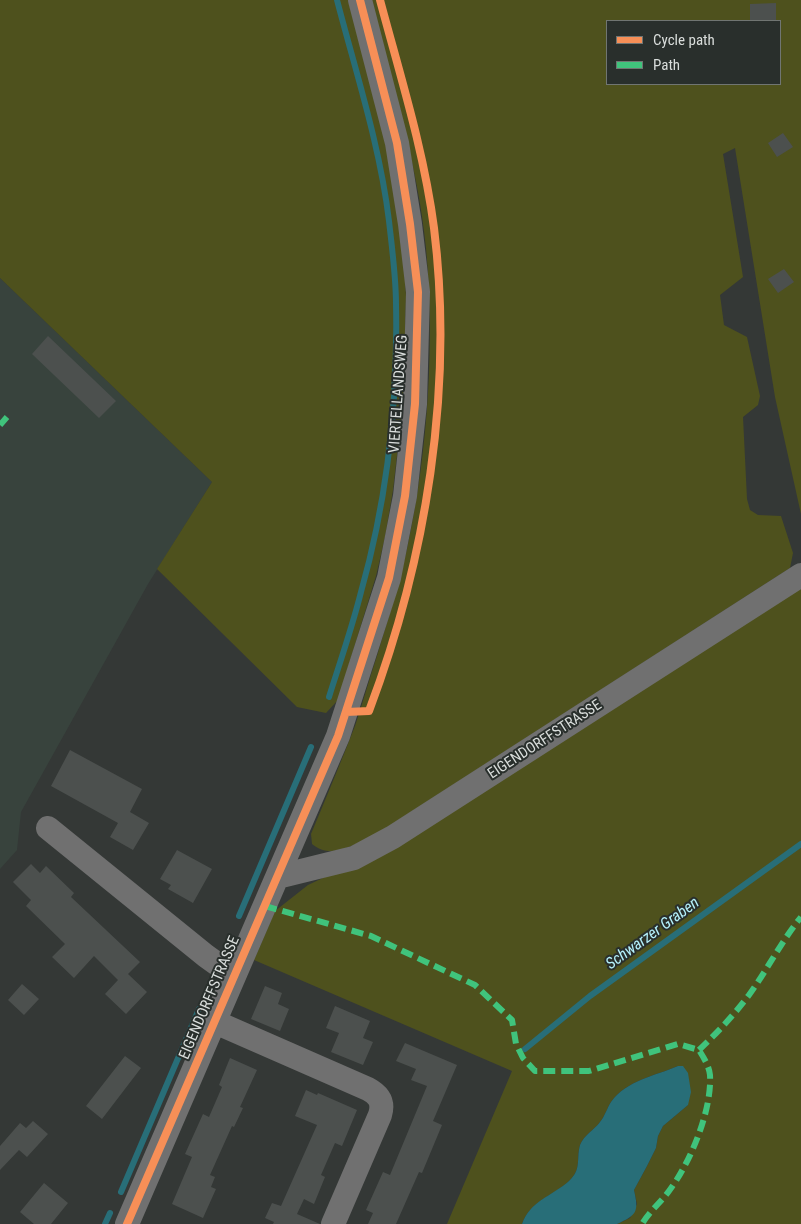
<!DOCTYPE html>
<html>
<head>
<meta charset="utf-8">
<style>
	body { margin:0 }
	#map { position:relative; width:801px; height:1224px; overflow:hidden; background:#343836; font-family:"Roboto Condensed",sans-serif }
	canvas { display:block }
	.legend { position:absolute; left:606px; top:20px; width:175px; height:65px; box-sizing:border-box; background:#292f2c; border:1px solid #707572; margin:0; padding:6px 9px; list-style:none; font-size:15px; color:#dadedc }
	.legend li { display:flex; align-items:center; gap:10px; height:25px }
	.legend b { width:25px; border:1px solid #707572 }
</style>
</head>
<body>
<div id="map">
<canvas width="801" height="1224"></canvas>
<ul class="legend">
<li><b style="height:6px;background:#f78f57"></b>Cycle path</li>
<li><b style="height:6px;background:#40c37c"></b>Path</li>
</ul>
</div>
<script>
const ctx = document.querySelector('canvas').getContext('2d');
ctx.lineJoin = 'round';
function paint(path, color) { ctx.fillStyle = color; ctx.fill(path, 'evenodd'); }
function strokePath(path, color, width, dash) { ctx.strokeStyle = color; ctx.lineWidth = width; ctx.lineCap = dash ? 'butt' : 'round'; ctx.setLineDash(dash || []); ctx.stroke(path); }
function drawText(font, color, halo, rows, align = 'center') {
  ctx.font = font + ' "Roboto Condensed",sans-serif'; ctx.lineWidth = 4; ctx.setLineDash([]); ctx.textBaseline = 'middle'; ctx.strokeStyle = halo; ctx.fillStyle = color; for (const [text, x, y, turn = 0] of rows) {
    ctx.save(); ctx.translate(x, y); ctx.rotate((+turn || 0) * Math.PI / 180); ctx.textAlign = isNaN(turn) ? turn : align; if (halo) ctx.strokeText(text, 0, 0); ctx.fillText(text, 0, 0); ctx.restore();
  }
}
paint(new Path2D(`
	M 0,278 L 212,482 L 148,584 L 21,812 L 17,850 L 0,869 Z`), '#38433d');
paint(new Path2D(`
	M 0,0 L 348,0 L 386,136 L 403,247 L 406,296 L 403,403 L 393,490 L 385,537 L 376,576 L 338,700 L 326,713 L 297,707 L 157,569 L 212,482 L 0,278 Z
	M 369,0 L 801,0 L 801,514 L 775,397 L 735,148 L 723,154 L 743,277 L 720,295 L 724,325 L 747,337 L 760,396 L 758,405 L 743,417 L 747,499 L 750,510 L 758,515 L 781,516 L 793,553 L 790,568 L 372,837 C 352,845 331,860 312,844 L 311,834 C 326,798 341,762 355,726 C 363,703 369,679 377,656 C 388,619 400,582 408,544 C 428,450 435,343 426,248 C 418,164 391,81 369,0 ZM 607,21 L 780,21 L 780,84 L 607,84 Z
	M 801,585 L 801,1224 L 617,1224 L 630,1218 L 637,1204 L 634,1190 L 647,1166 L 656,1148 L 658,1136 L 663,1126 L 688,1105 L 678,1066 C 655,1076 627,1080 611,1102 C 607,1108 605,1116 600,1122 C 594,1130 584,1135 580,1145 C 576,1159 582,1169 569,1181 C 553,1196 530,1201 522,1224 L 447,1224 L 512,1071 L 254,960 L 275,911 L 308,885 L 327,876 Z`), '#4e511d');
paint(new Path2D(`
	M 678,1066 L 683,1066 L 688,1073 L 691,1092 L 688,1105 L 663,1126 L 658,1136 L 656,1148 L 647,1166 L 634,1190 C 639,1212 637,1215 617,1224 L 522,1224 C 530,1201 552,1196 569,1181 C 582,1169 576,1159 580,1145 C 584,1135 594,1130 600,1122 C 605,1116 607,1108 611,1102 C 627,1080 655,1076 678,1066 Z`), '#286e78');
strokePath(new Path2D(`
	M 329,697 C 340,662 352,628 361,592 C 387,500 398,400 396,304 C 396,277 392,248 389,221 C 380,146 356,73 337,0
	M 239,916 L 311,747
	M 525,1049 L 590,996 L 801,844
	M 121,1192 L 199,1009
	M 105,1224 L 110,1213`), '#286e78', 6);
paint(new Path2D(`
	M 776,3 L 776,21 L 750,21 L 750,4 Z
	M 783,133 L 793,147 L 777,157 L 768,143 Z
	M 784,269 L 794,282 L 778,293 L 768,279 Z
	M 48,336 L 116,401 L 99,418 L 32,354 Z
	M 70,750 L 142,789 L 130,812 L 149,823 L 133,850 L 110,837 L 118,823 L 51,786 Z
	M 177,850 L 212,869 L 193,903 L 168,889 L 171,885 L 160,879 Z
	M 31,864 L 40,873 L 46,866 L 74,893 L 71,897 L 140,962 L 128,974 L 147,992 L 126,1014 L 105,994 L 118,980 L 94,956 L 74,978 L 52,957 L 65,944 L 26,906 L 31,900 L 13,882 Z
	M 22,984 L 39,999 L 24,1015 L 8,1000 Z
	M 265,986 L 282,993 L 278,1004 L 289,1009 L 280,1031 L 251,1019 Z
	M 335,1006 L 370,1021 L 363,1038 L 373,1042 L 363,1065 L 331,1052 L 339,1033 L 326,1028 Z
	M 405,1043 L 457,1065 L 433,1121 L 442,1125 L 422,1173 L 419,1172 L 396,1224 L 368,1224 L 373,1213 L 366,1210 L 383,1172 L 390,1175 L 427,1086 L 411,1080 L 416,1069 L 396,1061 Z
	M 125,1056 L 141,1068 L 102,1119 L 86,1106 Z
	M 230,1058 L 257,1070 L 240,1107 L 243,1108 L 234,1127 L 232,1126 L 210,1175 L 215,1177 L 211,1187 L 216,1189 L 203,1218 L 172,1204 L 192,1157 L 185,1154 L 203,1114 L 209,1117 L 222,1087 L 219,1085 Z
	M 306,1090 L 317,1095 L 318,1093 L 357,1110 L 342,1146 L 335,1143 L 321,1175 L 325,1177 L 314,1204 L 304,1199 L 297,1214 L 320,1224 L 273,1224 L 274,1222 L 265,1218 L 272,1203 L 281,1206 L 317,1125 L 295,1116 Z
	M 33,1121 L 48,1134 L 27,1157 L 19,1150 L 0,1170 L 0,1146 L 20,1123 L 26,1128 Z
	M 44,1183 L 68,1203 L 51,1224 L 34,1224 L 20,1212 Z`), '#4c504e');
strokePath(new Path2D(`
	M 48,828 L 206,956 L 234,976
	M 277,877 L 354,858 L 393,837 L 801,575
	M 215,1022 L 368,1089 C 379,1095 384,1102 380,1115 L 333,1224
	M 127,1224 L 338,736 L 389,578 L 405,496 L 415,404 L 418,292 L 410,224 L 397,143 L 360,0`), '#707070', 24);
strokePath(new Path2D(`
	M 0,425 L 7,417
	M 265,906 L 371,936 L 475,985 L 512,1020 L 516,1044 L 523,1058 L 535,1071 L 589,1071 L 678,1044 L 699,1050 C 704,1058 709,1066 710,1075 C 712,1111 690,1163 669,1191 C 661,1202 649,1212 642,1224
	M 699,1050 C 717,1033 734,1015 749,995 C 767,970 781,942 801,917`), '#40c37c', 6, [12, 6]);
strokePath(new Path2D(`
	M 346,712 L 369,711 C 426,560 454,389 434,228 C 424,151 400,75 380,0
	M 127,1224 L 338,736 L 389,578 L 405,496 L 415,404 L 418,292 L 410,224 L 397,143 L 360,0`), '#f78f57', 8);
drawText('15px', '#dadedc', '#292f2c', [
	["VIERTELLANDSWEG",399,394,-86],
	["EIGENDORFFSTRASSE",545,740,-33],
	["EIGENDORFFSTRASSE",210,998,-67]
]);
drawText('italic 16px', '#b4f0fa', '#292f2c', [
	["Schwarzer Graben",653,934,-36]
]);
</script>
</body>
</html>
